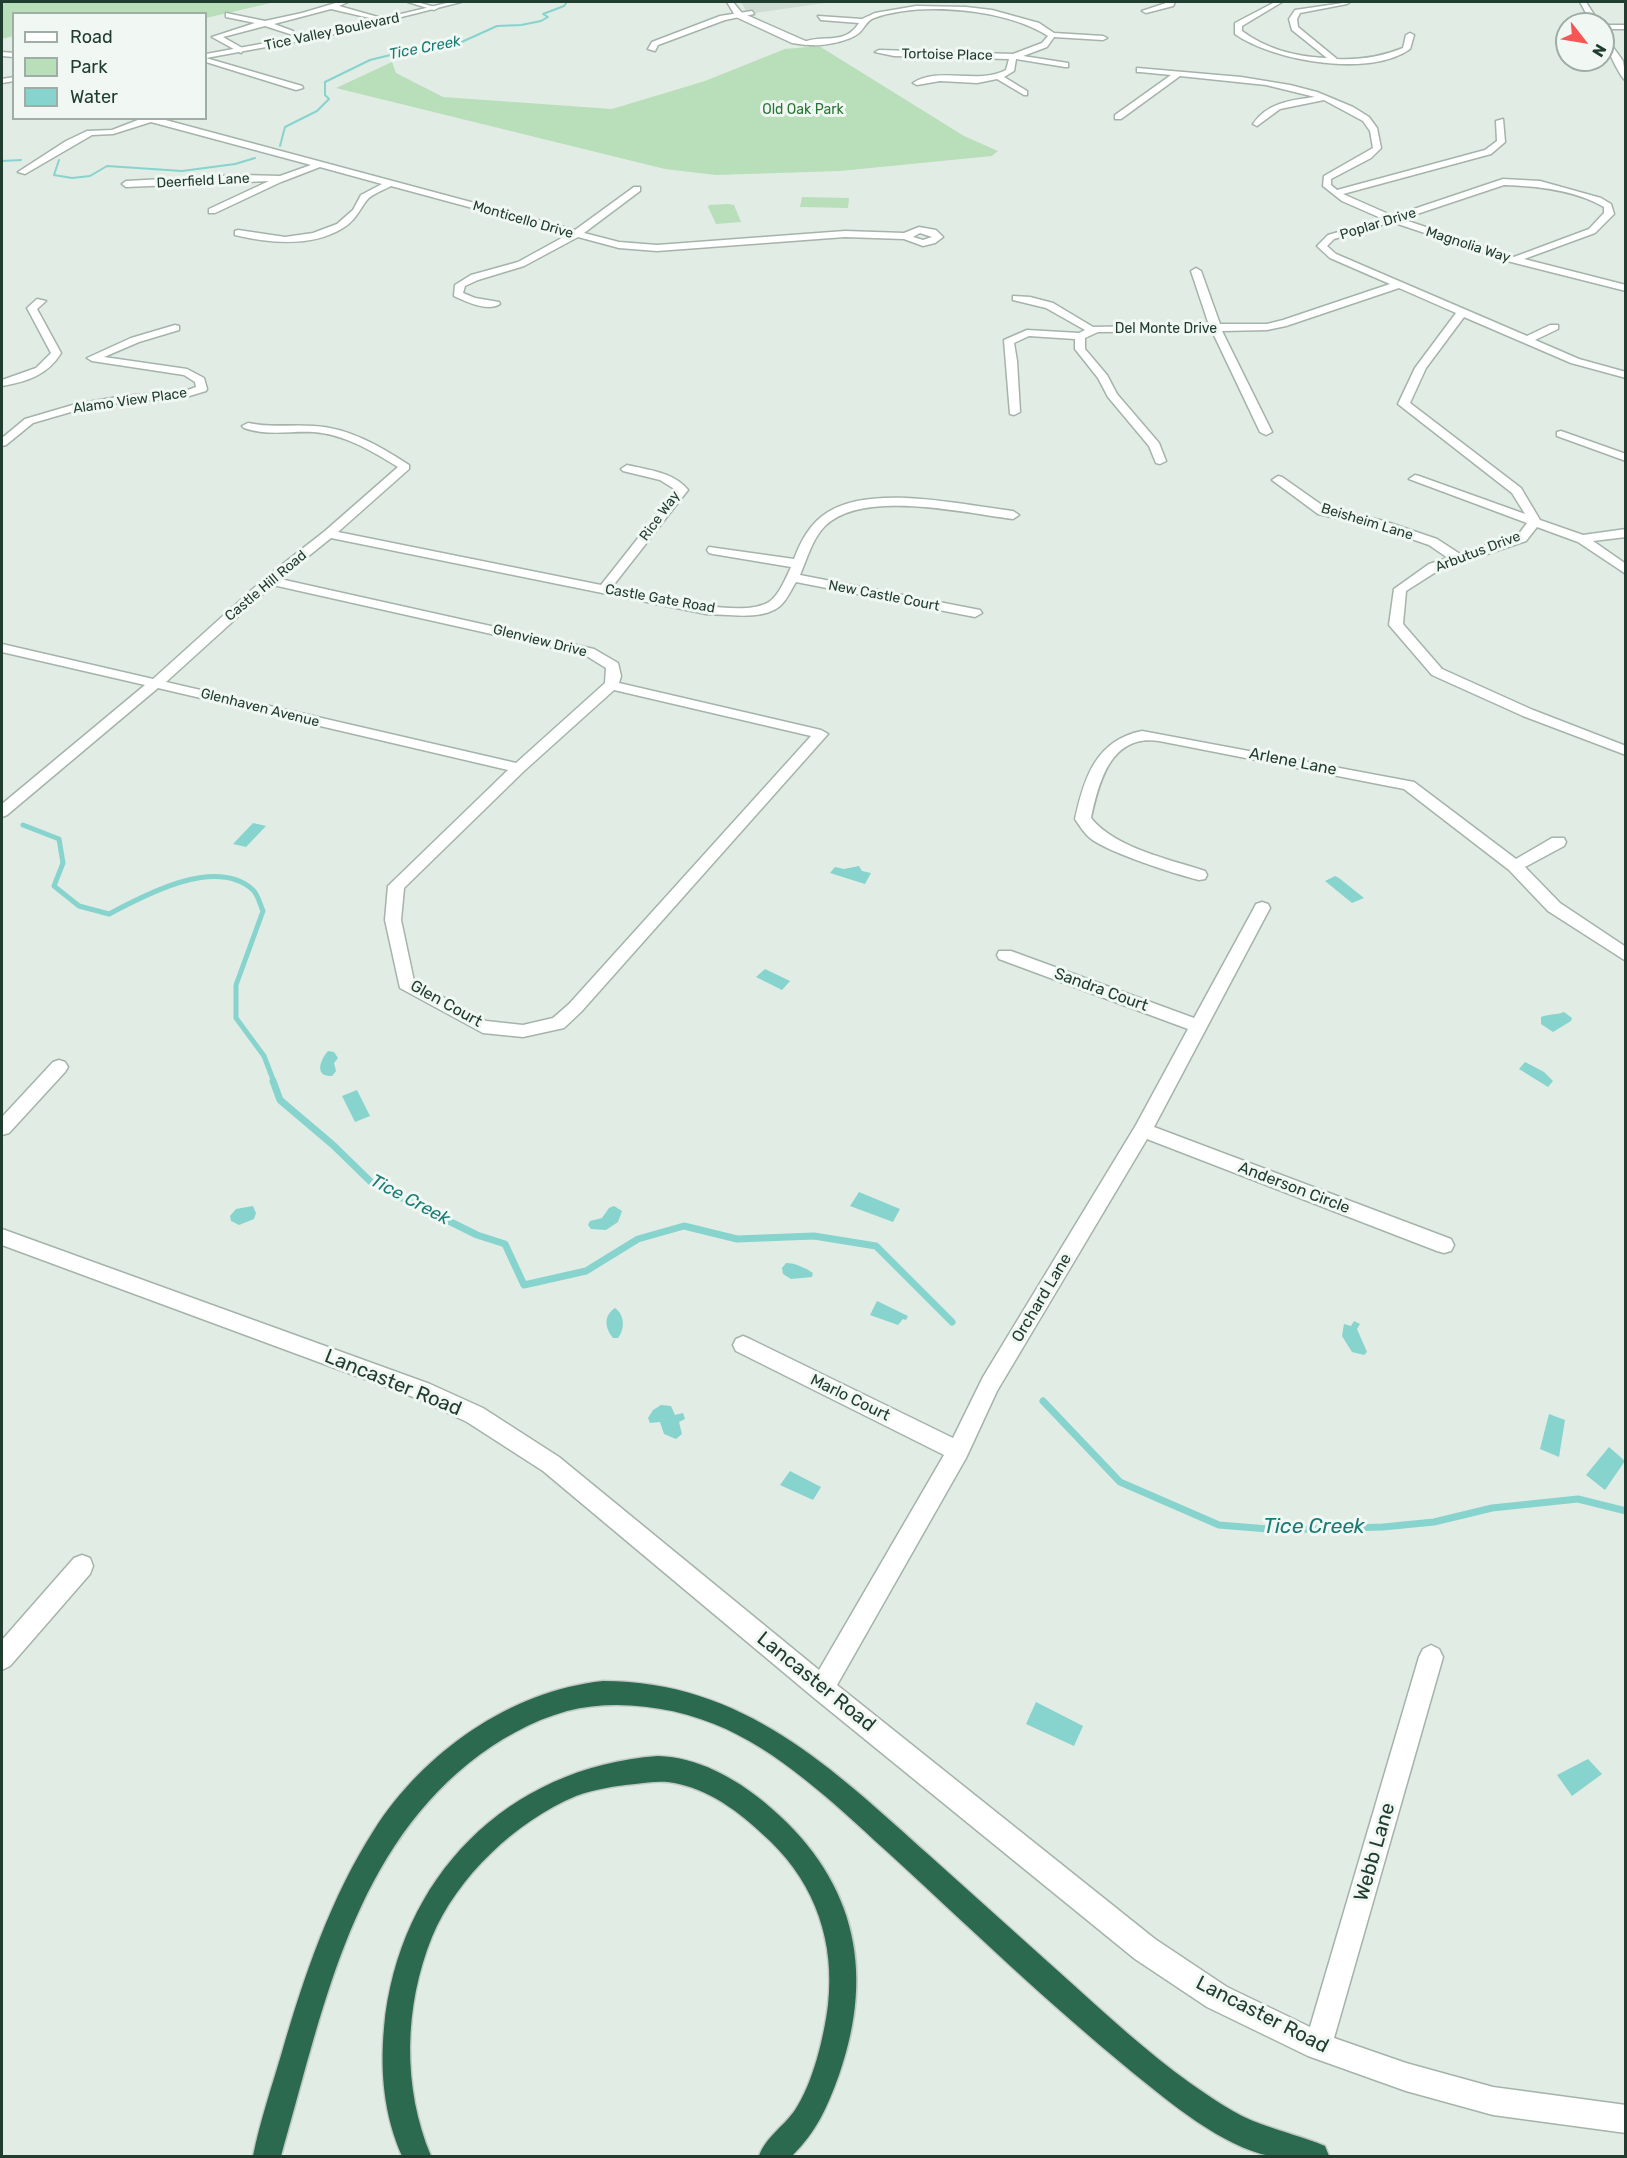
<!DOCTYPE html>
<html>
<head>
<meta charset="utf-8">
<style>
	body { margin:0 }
	#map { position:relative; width:1627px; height:2158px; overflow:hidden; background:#e1ece4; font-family:Rubik,sans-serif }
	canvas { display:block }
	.frame { position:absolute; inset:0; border:3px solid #213d2f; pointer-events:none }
	.legend { position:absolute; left:12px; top:12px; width:195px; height:108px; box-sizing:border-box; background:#f1f8f3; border:2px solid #9eada5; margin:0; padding:8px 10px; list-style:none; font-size:18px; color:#213d2f }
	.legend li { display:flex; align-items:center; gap:12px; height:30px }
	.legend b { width:30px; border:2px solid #9eada5 }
	.north { position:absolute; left:1555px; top:12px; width:60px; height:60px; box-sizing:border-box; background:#f1f8f3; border:2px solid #9eada5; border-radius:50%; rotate:121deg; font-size:16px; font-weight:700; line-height:24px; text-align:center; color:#213d2f }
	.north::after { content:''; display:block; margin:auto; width:21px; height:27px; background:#f65755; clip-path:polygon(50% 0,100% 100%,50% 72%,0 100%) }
</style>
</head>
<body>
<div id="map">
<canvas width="1627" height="2158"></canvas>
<div class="frame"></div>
<ul class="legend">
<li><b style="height:8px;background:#fff"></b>Road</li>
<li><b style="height:16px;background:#b9deba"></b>Park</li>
<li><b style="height:16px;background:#87d3cd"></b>Water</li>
</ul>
<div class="north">N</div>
</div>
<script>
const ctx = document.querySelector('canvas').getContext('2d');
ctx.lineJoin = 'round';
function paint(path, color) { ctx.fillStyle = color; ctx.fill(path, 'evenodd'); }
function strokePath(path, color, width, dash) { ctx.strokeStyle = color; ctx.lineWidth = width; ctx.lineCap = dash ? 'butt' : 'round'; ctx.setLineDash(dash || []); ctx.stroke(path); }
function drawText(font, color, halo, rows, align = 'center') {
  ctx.font = font + ' Rubik,sans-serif'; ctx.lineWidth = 6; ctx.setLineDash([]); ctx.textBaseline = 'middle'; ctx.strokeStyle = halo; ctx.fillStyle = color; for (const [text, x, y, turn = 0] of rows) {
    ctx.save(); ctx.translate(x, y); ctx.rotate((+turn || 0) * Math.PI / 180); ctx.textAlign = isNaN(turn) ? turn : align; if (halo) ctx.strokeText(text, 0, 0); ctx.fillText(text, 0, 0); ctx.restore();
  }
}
paint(new Path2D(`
	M 741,2 L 832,2 L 748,14 Z`), '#cfdcd3');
paint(new Path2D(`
	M 2,2 L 275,2 L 206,18 L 206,14 L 14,14 L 13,36 L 2,39 Z
	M 819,46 L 964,136 L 998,151 L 992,156 L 840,171 L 716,175 L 665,169 L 336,88 L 392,62 L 396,73 L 443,97 L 612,109 L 705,81 L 785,49 Z
	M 802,197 L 849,198 L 848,208 L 800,207 Z
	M 728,204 L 734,205 L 741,222 L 716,224 L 708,207 L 709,205 Z`), '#b9deba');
paint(new Path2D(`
	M 253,823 L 266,826 L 246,847 L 233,844 Z
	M 859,866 L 862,871 L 871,873 L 865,884 L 830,873 L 835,867 L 844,869 Z
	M 1335,876 L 1339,878 L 1364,898 L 1352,903 L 1325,881 Z
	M 765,969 L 790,981 L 782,990 L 756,977 Z
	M 1564,1012 L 1572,1018 L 1571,1021 L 1553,1032 L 1541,1024 L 1541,1017 C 1547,1014 1557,1015 1564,1012 Z
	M 328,1051 L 334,1052 L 338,1058 L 334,1063 L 336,1071 L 332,1076 C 314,1077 320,1060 328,1051 Z
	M 1525,1062 L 1544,1072 L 1553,1081 L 1548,1087 L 1519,1069 Z
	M 357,1090 L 370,1116 L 355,1122 L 342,1096 Z
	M 859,1192 L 900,1209 L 893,1222 L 850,1206 Z
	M 253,1206 L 256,1213 L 254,1219 L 239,1225 L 231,1221 L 230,1216 L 236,1209 Z
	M 614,1206 L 622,1211 L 618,1222 L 606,1230 L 591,1229 L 588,1225 L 590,1221 L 602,1218 L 609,1208 Z
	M 786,1263 C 795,1263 806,1268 813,1273 L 812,1277 L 791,1279 L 783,1274 L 782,1268 Z
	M 877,1301 L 908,1316 L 906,1320 L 903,1319 L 898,1325 L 870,1315 Z
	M 615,1308 C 625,1315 625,1329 618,1338 L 613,1338 C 605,1328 603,1316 615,1308 Z
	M 1354,1321 L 1360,1324 L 1357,1329 L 1367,1352 L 1364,1355 L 1352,1352 L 1342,1336 L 1344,1324 L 1351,1326 Z
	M 661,1405 L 671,1406 L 675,1415 L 683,1413 L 685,1419 L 679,1422 L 682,1434 L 676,1439 L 664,1434 L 660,1422 L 650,1423 L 648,1418 L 653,1410 Z
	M 1549,1414 L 1565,1420 L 1559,1457 L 1540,1449 Z
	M 1609,1447 L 1625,1461 L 1605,1490 L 1586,1475 Z
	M 790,1471 L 821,1487 L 813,1500 L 780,1485 Z
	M 1036,1702 L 1083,1726 L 1074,1746 L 1026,1724 Z
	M 1588,1759 L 1602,1774 L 1572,1796 L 1557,1775 Z`), '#87d3cd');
strokePath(new Path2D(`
	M 280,146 L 285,127 L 317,111 L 329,99 L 325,95 L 325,82 L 370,60 L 419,48 L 455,45 L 497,26 L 521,25 L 541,21 L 548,17 L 543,14 L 564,6 L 567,2
	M 59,160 L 54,175 L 72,178 L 90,176 L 107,166 L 182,171 L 235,164 L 255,158
	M 2,161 L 21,160`), '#87d3cd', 2);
strokePath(new Path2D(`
	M 23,825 L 59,839 L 63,863 L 54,886 L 79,906 L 109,914 C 145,895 216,856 253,890 C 258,895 260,904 263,911 L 236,985 L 236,1018 L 264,1056 L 274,1082`), '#87d3cd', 5);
strokePath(new Path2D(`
	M 273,1081 L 280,1100 L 333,1145 L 372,1183 L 477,1235 L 505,1244 L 524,1285 L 586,1271 L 638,1239 L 684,1226 L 737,1239 L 814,1236 L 876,1246 L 952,1322
	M 1043,1401 L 1120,1482 L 1219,1525 L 1280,1530 L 1383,1527 L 1434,1522 L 1492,1508 L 1578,1499 L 1626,1511`), '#87d3cd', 7);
const minor = new Path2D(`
	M 339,2 L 348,2 L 339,6 L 378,17 L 374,19 L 331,9 L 274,24 L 293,31 L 293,35 L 265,26 L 223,37 L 244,49 L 241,53 L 212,37 L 255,23 L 226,17 L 226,13 L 265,21 L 302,13 Z
	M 408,2 L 417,2 L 438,8 L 434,10 Z
	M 1169,2 L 1175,2 L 1173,6 L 1146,13 L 1142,11 Z
	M 1275,2 L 1282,2 L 1242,26 L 1242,31 C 1266,49 1297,57 1327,58 L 1292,30 L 1289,19 L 1295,10 L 1350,2 L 1347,4 L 1300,13 L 1297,19 L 1298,27 L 1337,59 C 1360,60 1381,57 1403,48 L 1406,35 L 1410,33 L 1414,35 L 1410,49 C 1370,78 1273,61 1235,34 L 1235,23 Z
	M 1580,2 L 1586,2 L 1600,24 L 1592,24 Z
	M 916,6 L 966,7 L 992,10 L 1039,23 L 1054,33 L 1103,36 L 1107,38 L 1103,40 L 1054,37 L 1047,47 L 1023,56 L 1068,63 L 1068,67 L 1065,67 L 1016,59 L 1014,71 L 1004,77 L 1027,91 L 1027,95 L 1024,95 L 997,79 L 977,83 L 940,81 L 917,85 L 913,83 C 940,66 977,85 1006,70 L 1009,59 L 894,56 L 875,52 L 879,50 L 1013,54 L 1042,43 L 1048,36 C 1006,9 921,1 874,18 C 866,21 865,28 859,33 C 849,42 813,49 802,43 C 821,33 844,47 859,23 L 821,20 L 818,16 L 862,19 L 875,13 Z
	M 752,11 L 754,14 L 725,20 L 658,45 L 655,51 L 648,49 L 652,42 L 720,16 Z
	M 1603,25 L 1626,25 L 1626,29 L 1603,29 Z
	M 1603,33 L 1623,61 L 1626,81 C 1619,76 1603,41 1603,33 Z
	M 2,52 L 14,53 L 14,57 L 2,56 Z
	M 206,58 L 302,86 L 303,88 L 296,90 L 206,62 Z
	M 1137,68 L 1241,77 L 1290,85 L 1317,92 L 1353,107 L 1369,117 L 1377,128 L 1381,148 L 1371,158 L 1331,179 L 1331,185 L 1337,190 L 1485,150 L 1497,141 L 1496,121 L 1503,119 L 1505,142 L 1491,154 L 1343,194 L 1393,216 L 1503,179 L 1540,181 L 1601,198 L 1611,204 L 1614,214 L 1595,233 L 1524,259 L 1626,285 L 1626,291 L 1511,262 L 1392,222 L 1334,239 L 1327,246 L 1336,254 L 1527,336 L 1550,325 L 1558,325 L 1558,329 L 1535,340 L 1579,359 L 1626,372 L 1626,378 L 1571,363 L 1464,317 L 1426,368 L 1410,403 L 1521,488 L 1540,520 L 1583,535 L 1626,529 L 1626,537 L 1593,541 L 1626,564 L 1626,574 L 1578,542 L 1537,527 L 1526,541 L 1439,570 L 1406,591 L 1403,624 L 1442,669 L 1533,710 L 1626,746 L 1626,755 L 1523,716 L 1432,675 L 1389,625 L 1394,589 L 1429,564 L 1448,558 L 1429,545 L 1377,527 L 1318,514 L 1272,480 L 1278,476 L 1282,477 L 1326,508 L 1384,521 L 1437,539 L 1460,554 L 1518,535 L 1527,523 L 1409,479 L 1415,475 L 1419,476 L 1525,514 L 1512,493 L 1398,404 L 1415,368 L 1456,313 L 1399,288 L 1286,326 L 1267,330 L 1222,331 L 1272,432 L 1266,435 L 1260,432 L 1212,331 L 1098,332 L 1085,338 L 1085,349 L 1107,375 L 1117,394 L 1159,443 L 1166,461 L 1160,464 L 1156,463 L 1149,446 L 1108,397 L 1098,378 L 1075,349 L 1075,339 L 1029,336 L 1014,343 L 1017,361 L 1020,412 L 1014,415 L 1010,414 L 1004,340 L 1027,330 L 1079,333 L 1085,330 L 1046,308 L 1013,300 L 1013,296 L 1030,297 L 1053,303 L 1093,327 L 1209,325 L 1191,271 L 1196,268 L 1201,271 L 1220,324 L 1267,324 L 1283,320 L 1390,284 L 1330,258 L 1317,246 L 1328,235 L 1383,219 L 1342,201 L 1323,186 L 1324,176 L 1373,148 L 1370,131 L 1363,121 L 1324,100 L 1280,109 L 1257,126 L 1253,124 C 1267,103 1291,100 1315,97 L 1266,85 L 1180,76 L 1121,119 L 1115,119 L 1115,115 L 1171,75 L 1140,72 L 1137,72 ZM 1504,185 C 1537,186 1575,190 1604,207 L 1604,213 L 1589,229 L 1514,257 L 1402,219 Z
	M 143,118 L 158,118 L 575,230 L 634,187 L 640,187 L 640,191 L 584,233 L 619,242 L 657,245 L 845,231 L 904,233 L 919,227 L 936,230 L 943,237 L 935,243 L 923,246 L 904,239 L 845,237 L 657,251 L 619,248 L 578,237 L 524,266 L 478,280 L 465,286 L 463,293 L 475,298 L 499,302 L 500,304 C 488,312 467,302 454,296 L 455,285 L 471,275 L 518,262 L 569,234 L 391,186 C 384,190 372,194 367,200 C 359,210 356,220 343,228 C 311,248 269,243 235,235 L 235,231 L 238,230 L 285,237 L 313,233 L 337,224 L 353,210 L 361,195 L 382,184 L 320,167 L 281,182 L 215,213 L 209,213 L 209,209 L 269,181 L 126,187 L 122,184 L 126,181 L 242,175 L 280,176 L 311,165 L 151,122 L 113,134 L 92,135 L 25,174 L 18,172 L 66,141 L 87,131 L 112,130 ZM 920,233 L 932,237 L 923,240 L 913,237 Z
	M 37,299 L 46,301 L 37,309 L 61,353 C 48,375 26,382 2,386 L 2,380 L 36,368 L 51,353 L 27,308 Z
	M 175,325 L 179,326 L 179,330 L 139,342 L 104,357 L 187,369 L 204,378 L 207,389 L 206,391 L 186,397 L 124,402 L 81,409 L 33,423 L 6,445 L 2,446 L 2,438 L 25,419 L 76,404 L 124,396 L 185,391 L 196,387 L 195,382 L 184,375 L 92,361 L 87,358 L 131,338 Z
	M 248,423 C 271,428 291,424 314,426 C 349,428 380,446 409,465 L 409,469 L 338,532 L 601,585 L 676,490 L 660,480 L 623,471 L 621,469 L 627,465 C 648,470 674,472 688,490 L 612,587 C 645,594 741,620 769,602 C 779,595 786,578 791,567 L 713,554 L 709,553 L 707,550 L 709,547 L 794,559 C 801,541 810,523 828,512 C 874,484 961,505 1013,511 L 1019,515 L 1013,519 C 964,513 863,489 825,526 C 812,539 807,559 800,575 L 980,610 L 982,613 L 975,617 L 796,582 C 791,590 787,600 780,606 C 762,621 727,614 706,614 L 331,538 L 280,579 L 594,649 L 618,663 L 621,676 L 619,683 L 821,730 L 828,734 L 581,1012 L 564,1028 L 523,1037 L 483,1033 L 400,988 L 385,920 L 388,886 L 508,770 L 158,688 L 7,815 L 2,817 L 2,804 L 145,685 L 2,652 L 2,644 L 153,679 L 265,578 L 325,531 L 398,467 C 372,451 344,434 313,432 C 289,431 267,436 244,428 L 242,426 ZM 273,585 L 585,655 L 606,668 L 605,683 L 516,763 L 166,682 ZM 614,690 L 811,736 L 569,1004 L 553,1018 L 523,1025 L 486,1021 L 414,981 L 401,920 L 404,888 L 524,771 Z
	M 1561,431 L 1626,454 L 1626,461 L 1557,436 L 1557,432 Z
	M 1142,731 L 1414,782 L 1516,859 L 1552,838 L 1564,838 L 1566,842 L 1564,846 L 1525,867 L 1560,903 L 1626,947 L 1626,961 L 1548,911 L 1509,870 L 1404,789 L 1159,741 C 1111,734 1099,781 1091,818 C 1115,848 1169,859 1205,871 L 1207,875 L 1205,879 L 1199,880 C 1175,874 1107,852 1090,838 C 1084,833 1079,825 1075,819 C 1084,778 1096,740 1142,731 Z
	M 1262,902 L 1268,904 L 1270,908 L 1154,1127 L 1451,1239 L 1454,1245 L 1451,1251 L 1444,1253 L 1437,1251 L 1147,1139 L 997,1391 L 966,1458 L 837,1685 L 1155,1939 L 1227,1987 L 1310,2027 L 1419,1657 L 1423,1649 L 1431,1645 L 1439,1649 L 1443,1657 L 1334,2038 L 1406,2063 L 1493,2087 L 1626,2105 L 1626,2133 L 1493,2115 L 1406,2091 L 1308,2056 L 1207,2007 L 1135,1959 L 813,1697 L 543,1471 L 467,1422 L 416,1398 L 2,1245 L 2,1229 L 430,1384 L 483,1408 L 559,1457 L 819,1670 L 944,1455 L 736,1351 L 733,1345 L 736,1339 L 743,1336 L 750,1339 L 953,1438 L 983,1377 L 1136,1125 L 1188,1029 L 999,959 L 997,955 L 999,951 L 1011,951 L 1194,1018 L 1254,908 L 1256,904 Z
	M 59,1060 L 65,1062 L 68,1067 L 65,1072 L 9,1133 L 2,1135 L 2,1117 L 53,1062 Z
	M 82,1555 L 90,1558 L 93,1566 L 90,1574 L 10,1666 L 2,1670 L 2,1640 L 74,1558 Z`);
const tertiary = new Path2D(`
	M 451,2 L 461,2 L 326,36 L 206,58 L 206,54 L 326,32 Z
	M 727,2 L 733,2 L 742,13 L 810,43 L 806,45 L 792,43 L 736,17 Z
	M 14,77 L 14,81 L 2,83 L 2,79 Z`);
const motorway = new Path2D(`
	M 603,1681 C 743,1681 832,1768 930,1856 C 976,1897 1022,1939 1068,1980 C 1108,2016 1147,2052 1190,2083 C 1212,2098 1235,2115 1261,2124 C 1282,2132 1304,2137 1325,2146 L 1329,2156 C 1311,2156 1289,2158 1270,2156 C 1223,2147 1169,2102 1132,2072 C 1050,2005 973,1931 895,1859 C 843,1812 790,1759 726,1729 C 678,1707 617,1698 567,1711 C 531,1721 498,1740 469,1763 C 349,1860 322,2016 281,2156 L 253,2156 C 260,2121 272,2086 282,2052 C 304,1976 331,1897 374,1830 C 424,1752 510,1691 603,1681 Z
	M 658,1756 C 697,1757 735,1778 764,1802 C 853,1875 877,1967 839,2075 C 827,2108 817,2131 792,2156 L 759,2156 C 765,2138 784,2126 795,2110 C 813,2083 824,2037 828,2005 C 835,1943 816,1886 771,1842 C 745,1817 715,1792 679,1784 C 664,1780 650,1782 635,1784 C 615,1786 595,1789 576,1796 C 516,1821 457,1877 432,1937 C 404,2006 402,2087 431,2156 L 402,2156 C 384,2116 380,2072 384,2028 C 398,1878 507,1767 658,1756 Z`);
strokePath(minor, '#a4b4aa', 3);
strokePath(tertiary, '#a4b4aa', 3);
strokePath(motorway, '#c1c9c5', 3);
paint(minor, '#fff');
paint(tertiary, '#fff');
paint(motorway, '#2b6a4f');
drawText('14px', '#213d2f', '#f1f8f3', [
	["Tice Valley Boulevard",332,32,-12],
	["Tortoise Place",947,55,1],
	["Deerfield Lane",203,181,-3],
	["Monticello Drive",523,220,16],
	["Poplar Drive",1378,224,-17],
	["Magnolia Way",1468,245,18],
	["Del Monte Drive",1166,329],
	["Alamo View Place",130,401,-8],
	["Rice Way",660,516,-54],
	["Beisheim Lane",1367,522,17],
	["Arbutus Drive",1478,552,-21],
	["Castle Hill Road",266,586,-40],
	["New Castle Court",884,596,11],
	["Castle Gate Road",660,599,10],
	["Glenview Drive",540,641,14],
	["Glenhaven Avenue",260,708,14]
]);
drawText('14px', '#297535', '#f1f8f3', [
	["Old Oak Park",803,110]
]);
drawText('italic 15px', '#197b75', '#f1f8f3', [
	["Tice Creek",425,48,-11]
]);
drawText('16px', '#213d2f', '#f1f8f3', [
	["Arlene Lane",1293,762,11],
	["Sandra Court",1101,990,20],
	["Glen Court",446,1004,29],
	["Anderson Circle",1294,1188,21],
	["Orchard Lane",1042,1298,-59],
	["Marlo Court",850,1398,26]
]);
drawText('italic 18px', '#197b75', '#f1f8f3', [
	["Tice Creek",410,1200,28]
]);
drawText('20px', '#213d2f', '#f1f8f3', [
	["Lancaster Road",393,1383,22],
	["Lancaster Road",816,1682,39],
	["Webb Lane",1375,1852,-74],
	["Lancaster Road",1262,2015,27]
]);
drawText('italic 21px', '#197b75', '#f1f8f3', [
	["Tice Creek",1314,1527]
]);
</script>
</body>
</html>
